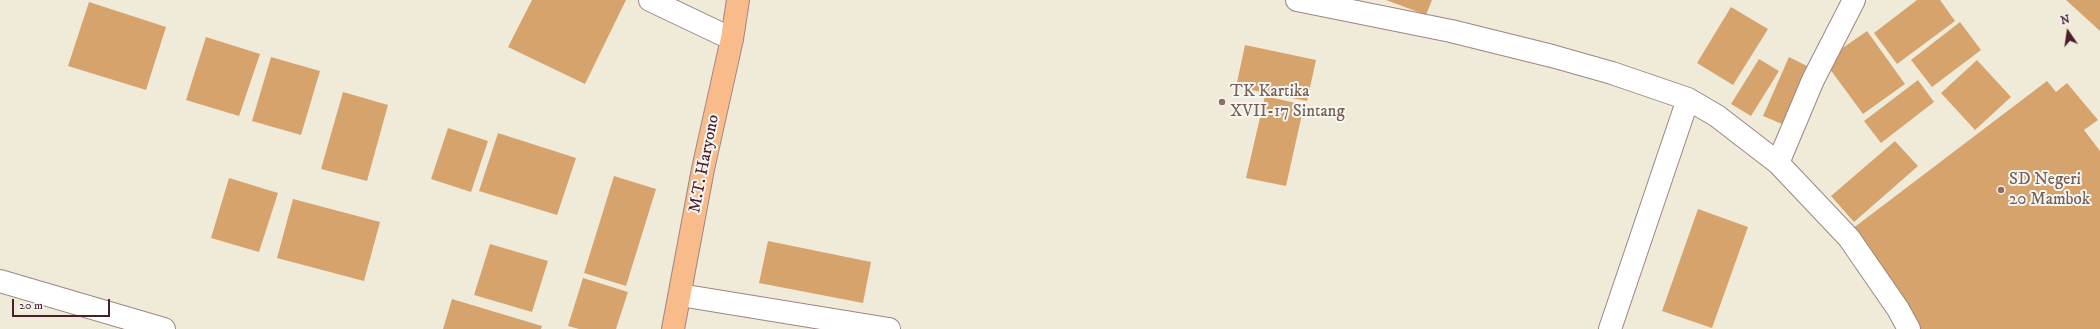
<!DOCTYPE html>
<html>
<head>
<meta charset="utf-8">
<style>
	body { margin:0 }
	#map { position:relative; width:2100px; height:329px; overflow:hidden; background:#f0ebd8; font-family:"IM FELL DW Pica",serif }
	canvas { display:block }
	.north { position:absolute; left:2048px; top:12px; width:40px; height:40px; -webkit-text-stroke:3px #f6f6f2; paint-order:stroke; rotate:347deg; font-size:11px; font-weight:700; line-height:16px; text-align:center; color:#4a1f2b }
	.north::after { content:''; display:block; margin:auto; width:14px; height:18px; background:#4a1f2b; clip-path:polygon(50% 0,100% 100%,50% 72%,0 100%) }
	.scale { position:absolute; left:12px; top:299px; width:98px; height:18px; box-sizing:border-box; border:2px solid #4a1f2b; border-top:0; padding-left:5px; font-size:12px; line-height:14px; white-space:nowrap; color:#4a1f2b; -webkit-text-stroke:3px #f6f6f2; paint-order:stroke }
</style>
</head>
<body>
<div id="map">
<canvas width="2100" height="329"></canvas>
<div class="north">N</div>
<div class="scale">20 m</div>
</div>
<script>
const ctx = document.querySelector('canvas').getContext('2d');
ctx.lineJoin = 'round';
function paint(path, color) { ctx.fillStyle = color; ctx.fill(path, 'evenodd'); }
function strokePath(path, color, width, dash) { ctx.strokeStyle = color; ctx.lineWidth = width; ctx.lineCap = dash ? 'butt' : 'round'; ctx.setLineDash(dash || []); ctx.stroke(path); }
function drawText(font, color, halo, rows, align = 'center') {
  ctx.font = font + ' "IM FELL DW Pica",serif'; ctx.lineWidth = 4; ctx.setLineDash([]); ctx.textBaseline = 'middle'; ctx.strokeStyle = halo; ctx.fillStyle = color; for (const [text, x, y, turn = 0] of rows) {
    ctx.save(); ctx.translate(x, y); ctx.rotate((+turn || 0) * Math.PI / 180); ctx.textAlign = isNaN(turn) ? turn : align; if (halo) ctx.strokeText(text, 0, 0); ctx.fillText(text, 0, 0); ctx.restore();
  }
}
paint(new Path2D(`
	M 532,0 L 626,0 L 585,84 L 508,47 Z
	M 1386,0 L 1432,0 L 1426,15 Z
	M 1917,0 L 1940,0 L 1955,21 L 1897,64 L 1874,33 Z
	M 2066,0 L 2100,0 L 2100,31 Z
	M 89,2 L 166,27 L 146,90 L 68,66 Z
	M 1731,7 L 1768,29 L 1733,85 L 1697,63 Z
	M 1960,22 L 1981,50 L 1932,87 L 1911,60 Z
	M 1867,31 L 1905,84 L 1863,114 L 1824,61 Z
	M 206,37 L 260,54 L 239,116 L 186,100 Z
	M 1245,45 L 1316,60 L 1307,101 L 1236,87 Z
	M 271,57 L 320,71 L 301,135 L 252,121 Z
	M 1789,57 L 1807,66 L 1782,124 L 1763,116 Z
	M 1759,59 L 1779,71 L 1751,116 L 1731,104 Z
	M 1977,60 L 2011,97 L 1975,130 L 1941,93 Z
	M 1918,80 L 1934,102 L 1881,143 L 1864,121 Z
	M 2047,81 L 2056,92 L 2067,83 L 2098,120 L 2084,130 L 2100,151 L 2100,329 L 1910,329 L 1852,229 Z
	M 343,92 L 388,105 L 367,181 L 321,169 Z
	M 1265,96 L 1304,105 L 1286,186 L 1246,178 Z
	M 448,128 L 488,141 L 471,192 L 431,179 Z
	M 498,133 L 576,158 L 557,215 L 479,191 Z
	M 1895,141 L 1918,166 L 1854,222 L 1831,196 Z
	M 614,176 L 656,189 L 626,286 L 584,273 Z
	M 229,178 L 278,193 L 259,252 L 211,238 Z
	M 293,199 L 380,222 L 364,281 L 277,258 Z
	M 1698,209 L 1748,227 L 1712,328 L 1662,311 Z
	M 768,241 L 871,262 L 863,303 L 759,283 Z
	M 490,244 L 548,261 L 532,312 L 474,295 Z
	M 583,278 L 628,292 L 616,329 L 579,329 L 568,326 Z
	M 452,299 L 542,326 L 541,329 L 443,329 Z`), '#d7a36d');
const street = new Path2D(`
	M 650,0 L 732,39
	M 1297,0 L 1451,31 L 1552,56 L 1612,73 L 1688,99 L 1717,116 L 1778,163 L 1849,238 L 1898,309 L 1909,329
	M 1778,163 L 1813,80 L 1854,0
	M 0,281 L 164,329
	M 680,295 L 889,329
	M 1610,329 L 1688,99`);
const highway = new Path2D(`
	M 673,329 L 703,169 L 732,39 L 738,0`);
strokePath(street, '#9d8582', 24);
strokePath(highway, '#9d8582', 24);
strokePath(street, '#fff', 22);
strokePath(highway, '#fabb8b', 22);
for (const [x, y, r, color] of [
	[1222,102,4,"#8d6e63"],
	[2001,190,4,"#8d6e63"]
]) { const dot = new Path2D(); dot.arc(x, y, r, 0, 2 * Math.PI); ctx.fillStyle = color; ctx.fill(dot); strokePath(dot, '#f6f6f2', 1.5); }
drawText('17px', '#785e54', '#f6f6f2', [
	["TK Kartika",1230,92],
	["XVII-17 Sintang",1230,112],
	["SD Negeri",2009,180],
	["20 Mambok",2009,200]
], 'left');
drawText('17px', '#4a1f2b', '#f6f6f2', [
	["M.T. Haryono",705,164,-79]
]);
</script>
</body>
</html>
